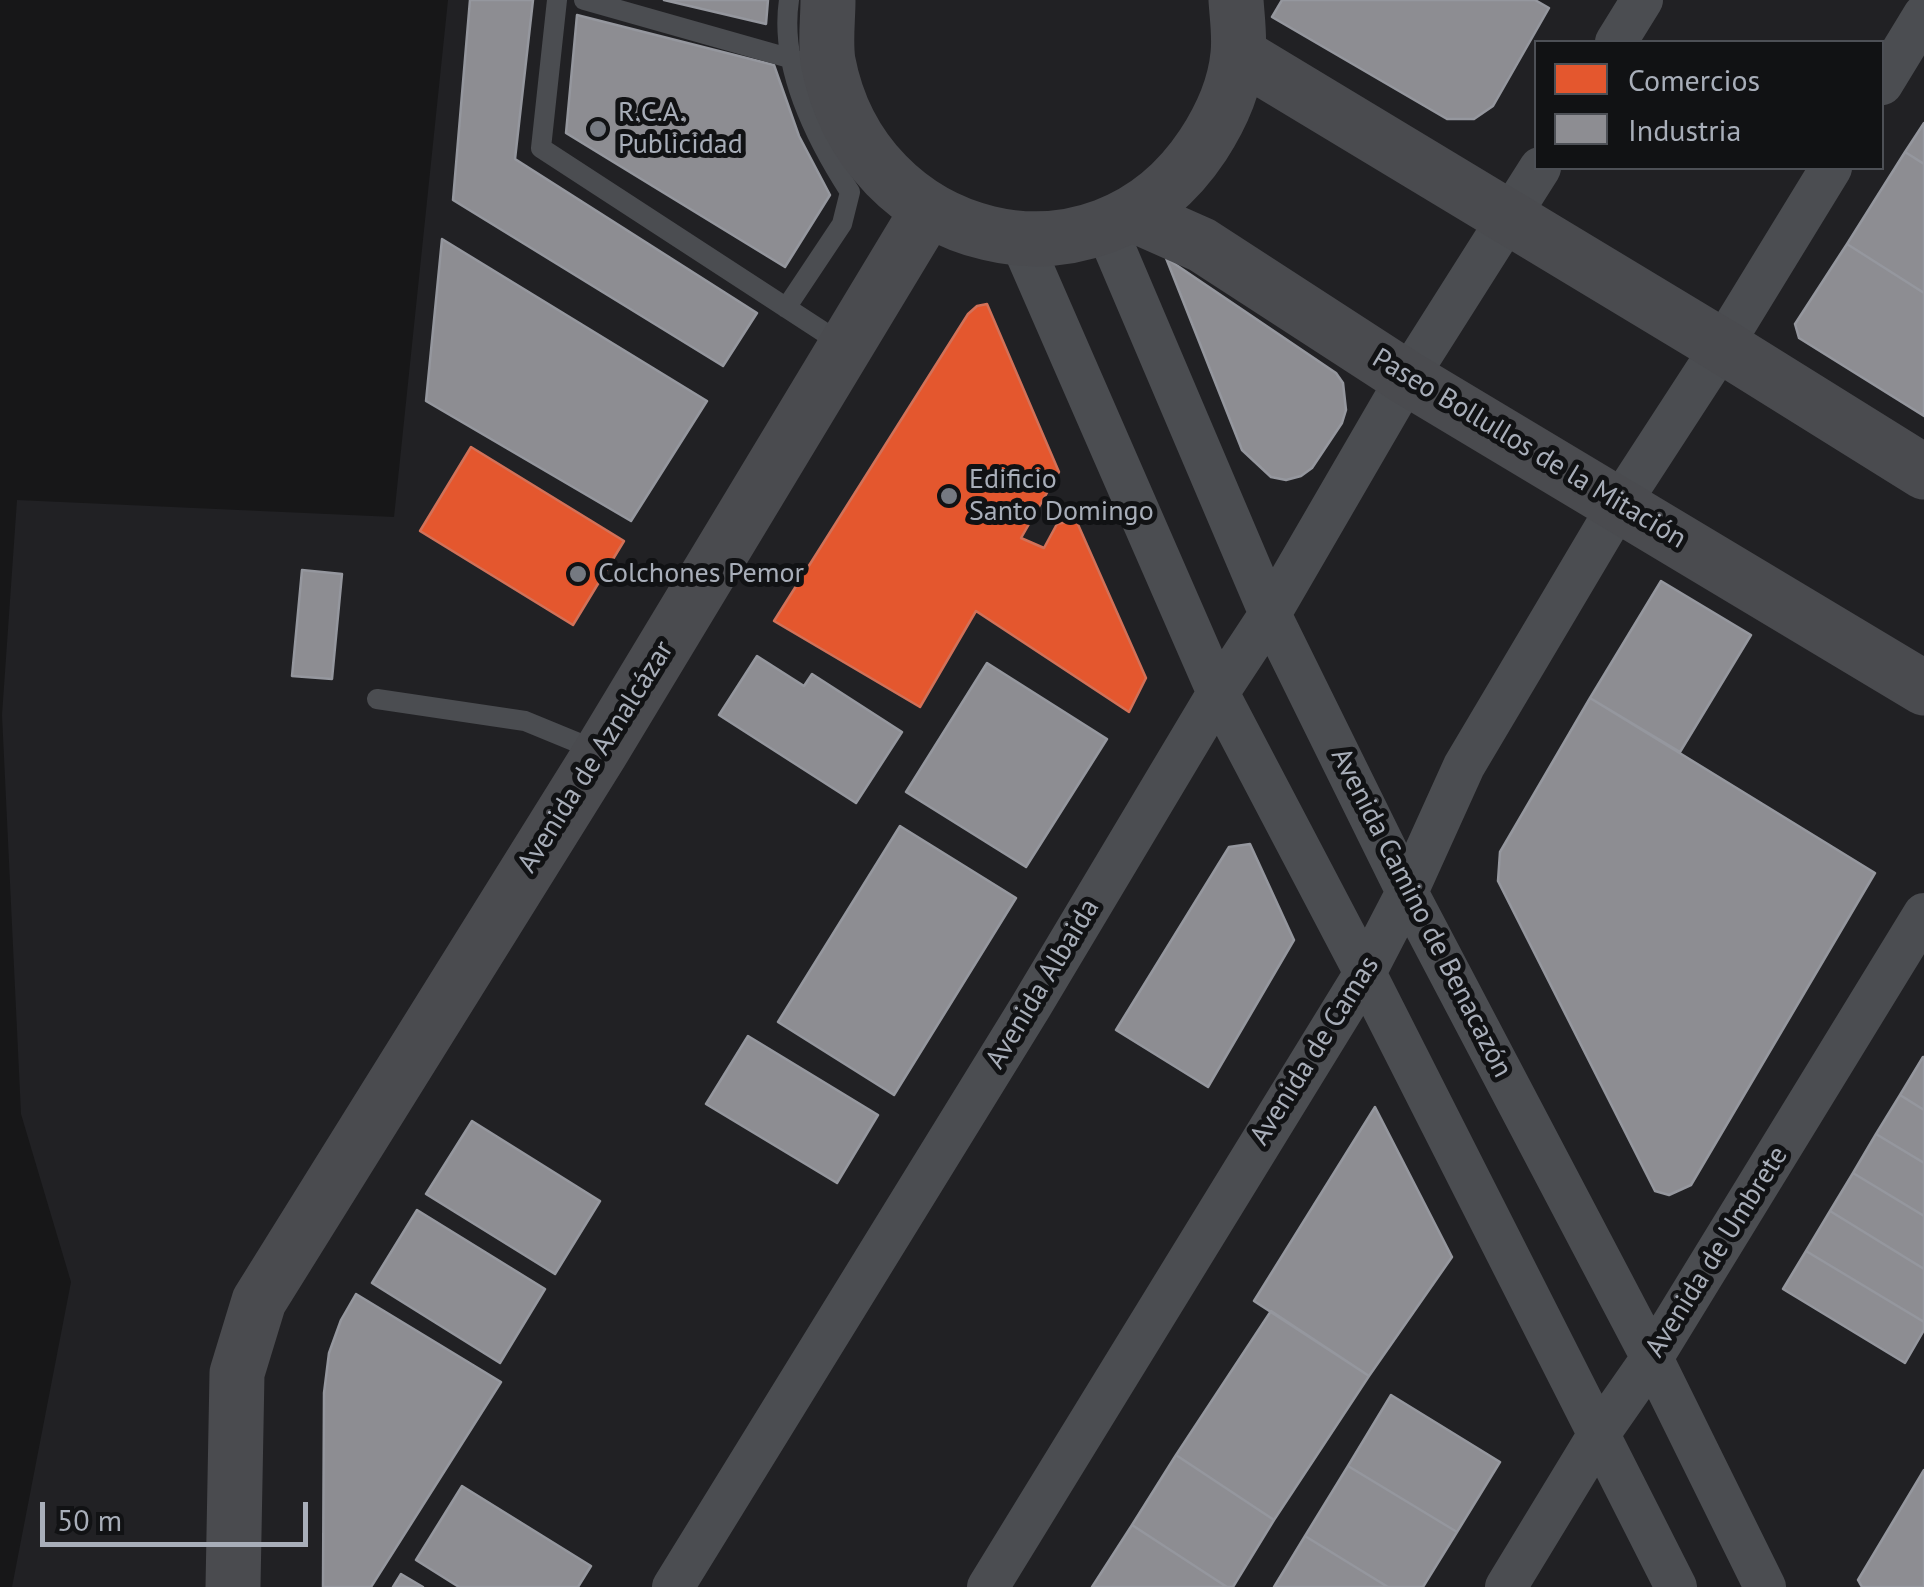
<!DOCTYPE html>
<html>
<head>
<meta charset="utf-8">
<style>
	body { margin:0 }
	#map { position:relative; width:1924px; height:1587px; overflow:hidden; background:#171718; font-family:"PT Sans",sans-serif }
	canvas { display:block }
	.legend { position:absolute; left:1534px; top:40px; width:350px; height:130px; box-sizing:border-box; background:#111214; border:2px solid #4d5056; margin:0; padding:12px 18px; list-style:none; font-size:30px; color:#a8aeb9 }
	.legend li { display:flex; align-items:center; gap:20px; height:50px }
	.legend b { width:50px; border:2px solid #4d5056 }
	.scale { position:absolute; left:40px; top:1502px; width:268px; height:45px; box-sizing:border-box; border:5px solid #a8aeb9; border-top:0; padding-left:12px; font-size:30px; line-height:35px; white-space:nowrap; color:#a8aeb9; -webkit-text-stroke:8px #111214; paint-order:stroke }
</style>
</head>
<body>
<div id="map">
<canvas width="1924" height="1587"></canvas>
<ul class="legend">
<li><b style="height:28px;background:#e4572e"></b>Comercios</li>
<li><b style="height:28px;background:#8d8d92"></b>Industria</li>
</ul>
<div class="scale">50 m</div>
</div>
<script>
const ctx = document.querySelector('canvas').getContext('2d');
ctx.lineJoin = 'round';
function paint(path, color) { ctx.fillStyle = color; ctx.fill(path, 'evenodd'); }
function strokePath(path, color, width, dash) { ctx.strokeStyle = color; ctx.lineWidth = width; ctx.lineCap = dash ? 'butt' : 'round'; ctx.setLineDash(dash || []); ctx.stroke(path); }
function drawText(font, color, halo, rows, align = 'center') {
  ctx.font = font + ' "PT Sans",sans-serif'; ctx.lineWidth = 10; ctx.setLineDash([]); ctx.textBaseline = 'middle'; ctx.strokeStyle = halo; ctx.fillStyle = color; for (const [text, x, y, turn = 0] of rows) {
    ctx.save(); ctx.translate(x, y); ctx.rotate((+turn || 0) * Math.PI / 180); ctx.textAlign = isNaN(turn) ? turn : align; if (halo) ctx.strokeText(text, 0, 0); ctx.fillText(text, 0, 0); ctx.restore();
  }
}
paint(new Path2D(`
	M 448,0 L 1924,0 L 1924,1587 L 12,1587 L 71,1282 L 21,1114 L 2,715 L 17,500 L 394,517 ZM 1536,42 L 1882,42 L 1882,168 L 1536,168 Z`), '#212124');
const shops = new Path2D(`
	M 987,304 L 1059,472 L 1021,538 L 1044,548 L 1057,524 L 1076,520 L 1146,678 L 1129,712 L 976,611 L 920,707 L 774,621 L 968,314 L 977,306 Z
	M 471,447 L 624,541 L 573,625 L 420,531 Z`);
paint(shops, '#e4572e');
strokePath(shops, '#d27158', 2.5);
const industry = new Path2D(`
	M 470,0 L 533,0 L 515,159 L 757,313 L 723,366 L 453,200 Z
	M 664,0 L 768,0 L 766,24 Z
	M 1282,0 L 1535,0 L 1549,8 L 1493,106 L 1474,119 L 1447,119 L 1272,17 Z
	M 577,15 L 774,65 L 799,136 L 830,195 L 785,267 L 566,133 Z
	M 1924,123 L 1924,164 L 1905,152 Z
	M 1905,152 L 1924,164 L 1924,293 L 1847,244 Z
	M 442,239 L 707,401 L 631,521 L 426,401 Z
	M 1847,244 L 1924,293 L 1924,416 L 1799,338 L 1795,324 Z
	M 1166,258 L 1336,373 L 1343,383 L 1346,410 L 1342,423 L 1312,468 L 1301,476 L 1286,480 L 1271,477 L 1242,450 Z
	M 302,570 L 342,574 L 332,679 L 292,676 Z
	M 1661,581 L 1751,635 L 1680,752 L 1590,698 Z
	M 757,656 L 804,686 L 812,674 L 902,732 L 856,803 L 719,715 Z
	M 987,663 L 1107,739 L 1026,867 L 906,792 Z
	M 1590,698 L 1875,873 L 1691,1185 L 1669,1195 L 1655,1191 L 1498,881 L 1500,852 Z
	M 900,826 L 1016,898 L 894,1095 L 778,1022 Z
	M 1250,844 L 1294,940 L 1208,1087 L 1116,1030 L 1229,847 Z
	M 748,1036 L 878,1115 L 837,1183 L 706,1104 Z
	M 1923,1057 L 1924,1057 L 1924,1110 L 1900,1095 Z
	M 1900,1095 L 1924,1110 L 1924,1163 L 1876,1134 Z
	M 1375,1107 L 1452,1257 L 1369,1376 L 1254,1301 Z
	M 472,1121 L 600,1201 L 555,1274 L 426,1194 Z
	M 1876,1134 L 1924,1163 L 1924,1216 L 1853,1173 Z
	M 1853,1173 L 1924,1216 L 1924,1269 L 1830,1211 Z
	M 417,1210 L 545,1289 L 500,1363 L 372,1283 Z
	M 1830,1211 L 1924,1269 L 1924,1322 L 1806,1251 Z
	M 1806,1251 L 1924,1322 L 1924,1330 L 1905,1363 L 1783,1289 Z
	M 356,1294 L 501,1382 L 371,1587 L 323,1587 L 324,1393 L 329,1353 L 341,1320 Z
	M 1271,1311 L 1369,1376 L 1274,1520 L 1176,1455 Z
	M 1391,1395 L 1500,1462 L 1457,1532 L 1348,1466 Z
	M 1176,1455 L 1274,1520 L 1233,1587 L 1227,1587 L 1132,1525 Z
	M 1348,1466 L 1457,1532 L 1423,1587 L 1388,1587 L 1305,1536 Z
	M 1924,1470 L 1924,1587 L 1862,1587 L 1858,1580 Z
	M 462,1486 L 591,1566 L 578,1587 L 459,1587 L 416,1560 Z
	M 1132,1525 L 1227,1587 L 1092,1587 Z
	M 1305,1536 L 1388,1587 L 1274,1587 Z
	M 401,1574 L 423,1587 L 393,1587 Z`);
paint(industry, '#8d8d92');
strokePath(industry, '#95979e', 2.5);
strokePath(new Path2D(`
	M 557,0 L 541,148 L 842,344
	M 584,0 L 803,62
	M 786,308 L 842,224 L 850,192 C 815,138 779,66 789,0
	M 377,699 L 525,721 L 598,751`), '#4b4d51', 20);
strokePath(new Path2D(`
	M 1616,42 L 1642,0
	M 1882,84 L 1924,15
	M 1105,226 L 1270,614 L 1407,892 L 1652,1358 L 1765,1587
	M 1020,239 L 1218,693 L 1365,973 L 1676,1587
	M 673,1587 L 1031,1006 L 1218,693 L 1270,614 L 1407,378 L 1540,168
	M 988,1587 L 1365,973 L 1407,892 L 1464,766 L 1620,503 L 1722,346 L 1831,168
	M 1506,1587 L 1599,1434 L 1652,1358 L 1924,914`), '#4b4d51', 42);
strokePath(new Path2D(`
	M 828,0 C 828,19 825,42 828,61 C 863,246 1096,307 1203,145 C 1220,119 1235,86 1238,54 C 1240,36 1237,17 1236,0
	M 1238,54 L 1722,346 L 1924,472
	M 1132,214 L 1202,245 L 1407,378 L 1924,688
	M 233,1587 L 237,1373 L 259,1301 L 601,752 L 928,210`), '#4a4b4f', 55);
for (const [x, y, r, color] of [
	[598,129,10,"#757981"],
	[949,496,10,"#757981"],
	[578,574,10,"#757981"]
]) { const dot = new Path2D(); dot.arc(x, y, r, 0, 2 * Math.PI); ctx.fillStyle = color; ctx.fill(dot); strokePath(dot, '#111214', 4); }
drawText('28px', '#a8aeb9', '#111214', [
	["R.C.A.",618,113],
	["Publicidad",618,145],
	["Edificio",969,480],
	["Santo Domingo",969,512],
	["Colchones Pemor",598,574]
], 'left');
drawText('28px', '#a8aeb9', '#111214', [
	["Paseo Bollullos de la Mitación",1529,449,31],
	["Avenida de Aznalcázar",596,757,-58],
	["Avenida Camino de Benacazón",1421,913,63],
	["Avenida Albaida",1043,984,-59],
	["Avenida de Camas",1315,1051,-58],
	["Avenida de Umbrete",1717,1252,-58]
]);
</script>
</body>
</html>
